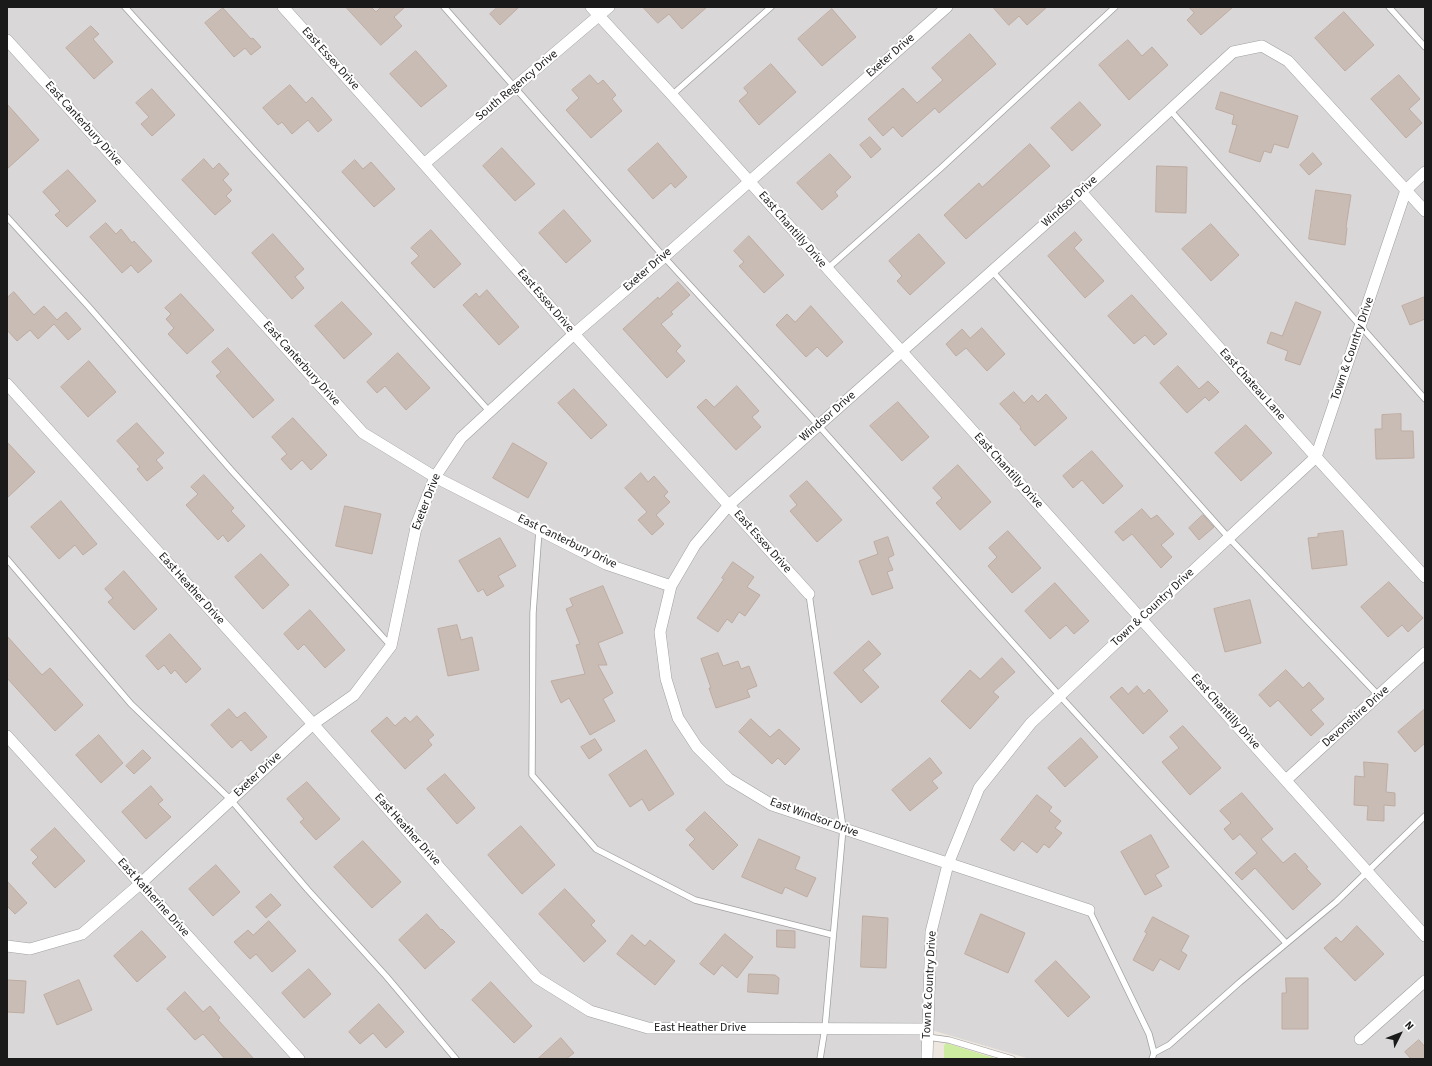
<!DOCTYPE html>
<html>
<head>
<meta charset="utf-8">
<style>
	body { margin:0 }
	#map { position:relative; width:1432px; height:1066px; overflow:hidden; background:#ede7df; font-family:"Source Sans 3",sans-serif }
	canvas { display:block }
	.frame { position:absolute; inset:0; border:8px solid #1a1a1a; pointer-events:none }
	.north { position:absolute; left:1380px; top:1014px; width:40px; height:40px; -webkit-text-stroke:3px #fff; paint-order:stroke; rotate:48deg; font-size:11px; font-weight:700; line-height:16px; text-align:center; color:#1a1a1a }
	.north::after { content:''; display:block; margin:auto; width:14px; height:18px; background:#1a1a1a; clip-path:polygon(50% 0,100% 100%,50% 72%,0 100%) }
</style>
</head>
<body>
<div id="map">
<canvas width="1432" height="1066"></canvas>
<div class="frame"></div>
<div class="north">N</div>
</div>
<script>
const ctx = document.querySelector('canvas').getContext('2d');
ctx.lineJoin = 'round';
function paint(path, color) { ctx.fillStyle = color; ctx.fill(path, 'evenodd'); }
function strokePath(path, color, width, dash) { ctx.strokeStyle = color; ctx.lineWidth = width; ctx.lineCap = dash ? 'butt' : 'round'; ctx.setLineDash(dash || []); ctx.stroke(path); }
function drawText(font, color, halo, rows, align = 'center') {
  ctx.font = font + ' "Source Sans 3",sans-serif'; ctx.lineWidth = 4; ctx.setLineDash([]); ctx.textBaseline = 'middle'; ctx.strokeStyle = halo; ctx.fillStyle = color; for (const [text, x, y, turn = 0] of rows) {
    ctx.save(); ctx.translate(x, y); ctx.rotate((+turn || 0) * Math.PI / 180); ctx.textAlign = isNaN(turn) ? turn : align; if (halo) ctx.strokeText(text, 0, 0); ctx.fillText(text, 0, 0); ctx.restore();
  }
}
paint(new Path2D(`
	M 7,7 L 1425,7 L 1425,1059 L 1030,1059 L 928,1029 L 927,1059 L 7,1059 Z`), '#d9d7d7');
paint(new Path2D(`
	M 946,1043 L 994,1058 L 996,1059 L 944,1059 L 944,1046 Z`), '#cceca0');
const building = new Path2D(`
	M 346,7 L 371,7 L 376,12 L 381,7 L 405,7 L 394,17 L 402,26 L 381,45 Z
	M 498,7 L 519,7 L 500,25 L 490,14 Z
	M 643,7 L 707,7 L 682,29 L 669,14 L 658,23 Z
	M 993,7 L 1047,7 L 1027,25 L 1019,16 L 1009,25 Z
	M 1189,7 L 1233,7 L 1201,35 L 1187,20 L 1194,13 Z
	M 223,8 L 251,39 L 253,38 L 261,47 L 251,55 L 245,48 L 234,57 L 205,23 Z
	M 832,9 L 856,37 L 822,66 L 798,39 Z
	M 1344,12 L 1374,45 L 1345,71 L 1315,38 Z
	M 91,26 L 99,34 L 93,39 L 113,62 L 94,79 L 66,48 Z
	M 970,34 L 996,64 L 939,113 L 935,108 L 902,137 L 893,127 L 883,136 L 868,119 L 903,88 L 917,103 L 943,80 L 932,68 Z
	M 1128,40 L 1142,56 L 1152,47 L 1168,65 L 1129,100 L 1099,65 Z
	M 416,51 L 447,86 L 421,107 L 390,74 Z
	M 771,64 L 796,92 L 759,125 L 739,101 L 748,93 L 744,88 Z
	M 590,75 L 598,84 L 603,80 L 616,95 L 612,99 L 622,111 L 591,138 L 566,110 L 579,98 L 572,90 Z
	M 1399,75 L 1420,99 L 1409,109 L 1422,123 L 1406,138 L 1371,99 Z
	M 290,85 L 306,103 L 312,97 L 332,120 L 318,132 L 308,120 L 292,134 L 282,122 L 278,125 L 263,108 Z
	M 152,89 L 175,115 L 152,136 L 141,124 L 149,117 L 136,103 Z
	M 1221,92 L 1298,116 L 1288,148 L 1274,144 L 1271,153 L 1264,151 L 1260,162 L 1229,152 L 1237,125 L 1232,124 L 1234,115 L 1216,109 Z
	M 1080,102 L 1101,125 L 1072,151 L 1051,128 Z
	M 7,104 L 39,140 L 7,169 Z
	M 870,137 L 881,149 L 871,158 L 860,145 Z
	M 658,143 L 687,177 L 675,188 L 671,183 L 653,199 L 628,170 Z
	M 1030,144 L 1050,166 L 966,239 L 944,215 L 979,183 L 982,187 Z
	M 502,148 L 535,184 L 515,201 L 483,166 Z
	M 1313,153 L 1322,164 L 1309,175 L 1300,165 Z
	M 830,154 L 851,177 L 835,192 L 838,196 L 822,210 L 797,183 Z
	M 204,159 L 213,169 L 219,163 L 229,174 L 223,180 L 232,190 L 226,196 L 231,201 L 215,215 L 182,180 Z
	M 355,160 L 363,169 L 371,162 L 395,189 L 374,207 L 342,172 Z
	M 1157,166 L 1187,167 L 1186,213 L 1156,212 Z
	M 68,170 L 96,201 L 67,227 L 55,215 L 60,211 L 43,192 Z
	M 1316,190 L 1351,195 L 1346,227 L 1347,228 L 1345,245 L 1309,239 Z
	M 564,210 L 591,241 L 566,263 L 539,233 Z
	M 106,223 L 116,234 L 121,229 L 132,243 L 134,241 L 152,261 L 138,273 L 131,265 L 122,273 L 90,237 Z
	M 1211,224 L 1239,255 L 1211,281 L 1182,249 Z
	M 431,230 L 461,264 L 434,288 L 411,263 L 419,256 L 411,248 Z
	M 1075,232 L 1082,240 L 1074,248 L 1104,281 L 1085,298 L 1048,256 Z
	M 273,234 L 304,269 L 295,277 L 304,288 L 292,299 L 252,253 Z
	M 919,234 L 945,263 L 910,295 L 897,281 L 902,276 L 889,261 Z
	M 749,236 L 784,275 L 764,293 L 739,266 L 744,262 L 734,251 Z
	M 678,282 L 690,295 L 671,312 L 673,314 L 661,324 L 681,346 L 676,351 L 685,361 L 667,378 L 623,329 L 658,297 L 659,299 Z
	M 487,290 L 519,327 L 499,345 L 463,305 L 476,293 L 479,297 Z
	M 14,292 L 34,315 L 44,306 L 57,320 L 66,312 L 81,329 L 68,340 L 54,324 L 38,339 L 30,330 L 17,341 L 7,330 L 7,298 Z
	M 181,294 L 214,330 L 187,354 L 168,334 L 174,328 L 166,319 L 171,314 L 165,308 Z
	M 1132,295 L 1167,334 L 1154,345 L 1145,335 L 1134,344 L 1108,316 Z
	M 1425,297 L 1425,319 L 1410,325 L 1402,306 Z
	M 342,302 L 372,334 L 344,359 L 315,326 Z
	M 1296,302 L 1321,312 L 1300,365 L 1285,360 L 1288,351 L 1267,343 L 1271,332 L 1282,336 Z
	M 811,306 L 843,342 L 827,357 L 817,347 L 806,357 L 776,325 L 787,314 L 795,322 Z
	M 982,328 L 1005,354 L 987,371 L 966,348 L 956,356 L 946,344 L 962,329 L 970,338 Z
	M 228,348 L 274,400 L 253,418 L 216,376 L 221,372 L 212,362 Z
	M 398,353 L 430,388 L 406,410 L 385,386 L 377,393 L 367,382 Z
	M 89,361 L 116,392 L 88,417 L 61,387 Z
	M 1178,366 L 1199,389 L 1208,381 L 1219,392 L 1209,401 L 1205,397 L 1187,413 L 1160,383 Z
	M 737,386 L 759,411 L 752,417 L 761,427 L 736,450 L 697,407 L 706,399 L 714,407 Z
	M 574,389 L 607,425 L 591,439 L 558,403 Z
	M 1014,392 L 1024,403 L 1032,395 L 1038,402 L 1046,394 L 1067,418 L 1035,446 L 1020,429 L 1021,427 L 1000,404 Z
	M 898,402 L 929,437 L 902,461 L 870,426 Z
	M 1401,414 L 1401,431 L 1413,431 L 1414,458 L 1376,459 L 1375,429 L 1382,429 L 1382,415 Z
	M 293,418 L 327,455 L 311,470 L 302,460 L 291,470 L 281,459 L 287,454 L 272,437 Z
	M 137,423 L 164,453 L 156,460 L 163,468 L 147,481 L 137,469 L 140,467 L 117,441 Z
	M 1246,425 L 1272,453 L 1241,481 L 1215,453 Z
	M 7,442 L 35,472 L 7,498 Z
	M 513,443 L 547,463 L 528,498 L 493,478 Z
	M 1092,451 L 1123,486 L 1103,504 L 1082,480 L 1073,488 L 1063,476 Z
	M 958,465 L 991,502 L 960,530 L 936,503 L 942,498 L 933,488 Z
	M 641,473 L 648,482 L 654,476 L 668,492 L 664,496 L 670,502 L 656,515 L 664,524 L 652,535 L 638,520 L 647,512 L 625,488 Z
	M 204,475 L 234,508 L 231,511 L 245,526 L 228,542 L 223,535 L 218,540 L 186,505 L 198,494 L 191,487 Z
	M 807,481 L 842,520 L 817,542 L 790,511 L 797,505 L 790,496 Z
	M 61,501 L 97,544 L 83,555 L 75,545 L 59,559 L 31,527 Z
	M 345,506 L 381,514 L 372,554 L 336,546 Z
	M 1142,509 L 1151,519 L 1157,515 L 1174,534 L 1161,545 L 1172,557 L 1161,568 L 1132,534 L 1123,541 L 1115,532 Z
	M 1203,515 L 1214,527 L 1199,540 L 1189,528 Z
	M 1008,531 L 1041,568 L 1012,593 L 988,566 L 997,557 L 989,548 Z
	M 1343,531 L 1347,565 L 1312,569 L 1308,538 L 1318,537 L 1318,534 Z
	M 888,537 L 894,555 L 888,558 L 893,570 L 887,572 L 893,588 L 872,595 L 859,561 L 878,554 L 874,542 Z
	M 500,538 L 516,566 L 498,576 L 504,586 L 487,596 L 483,589 L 478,592 L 459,561 Z
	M 261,554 L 289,585 L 263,609 L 235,577 Z
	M 733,562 L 754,577 L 747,587 L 760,595 L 745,616 L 739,612 L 732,623 L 727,619 L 718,632 L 697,618 L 724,579 L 722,578 Z
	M 124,571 L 157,609 L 134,630 L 108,602 L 113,598 L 105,589 Z
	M 1389,582 L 1423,618 L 1408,632 L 1402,625 L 1388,637 L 1361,607 Z
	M 1055,583 L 1089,621 L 1074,634 L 1066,625 L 1050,639 L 1025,611 Z
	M 603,586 L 623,633 L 598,643 L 607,665 L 598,665 L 613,693 L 603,699 L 615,721 L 590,735 L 569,698 L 561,703 L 551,681 L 585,674 L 576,645 L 580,644 L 566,609 L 573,606 L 570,599 Z
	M 1250,600 L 1261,643 L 1225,652 L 1214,609 Z
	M 310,610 L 345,650 L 325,668 L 304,644 L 298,650 L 284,634 Z
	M 457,625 L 461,640 L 472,637 L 479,670 L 448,676 L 438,629 Z
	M 170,634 L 201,669 L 186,683 L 175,670 L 171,674 L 164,665 L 158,670 L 146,656 Z
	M 7,636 L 42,675 L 50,668 L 83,705 L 55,731 L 7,678 Z
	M 869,641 L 881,654 L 863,670 L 879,687 L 861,703 L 834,673 Z
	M 718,653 L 723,666 L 738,661 L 741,669 L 749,666 L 757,686 L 747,690 L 750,697 L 716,708 L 709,688 L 711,688 L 701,659 Z
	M 1002,658 L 1015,672 L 993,692 L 999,697 L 970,729 L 941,701 L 970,670 L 980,679 Z
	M 1286,670 L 1303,688 L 1309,682 L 1324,699 L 1311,710 L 1324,724 L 1311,736 L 1278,700 L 1270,707 L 1259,695 Z
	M 1137,686 L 1144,694 L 1149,689 L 1168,711 L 1143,734 L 1110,697 L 1122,687 L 1128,694 Z
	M 229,709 L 237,718 L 245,712 L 267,737 L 251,751 L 241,740 L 232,748 L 211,725 Z
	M 1425,709 L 1425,743 L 1415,752 L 1398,732 Z
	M 417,716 L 434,735 L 428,740 L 432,745 L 405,769 L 371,731 L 387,717 L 395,726 L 405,717 L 410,722 Z
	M 751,719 L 770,737 L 779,729 L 800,749 L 785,765 L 778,758 L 772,764 L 739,732 Z
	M 1183,726 L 1221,768 L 1190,795 L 1162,762 L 1179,748 L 1170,737 Z
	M 99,735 L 123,763 L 101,783 L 76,755 Z
	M 1081,738 L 1098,757 L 1065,787 L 1048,768 Z
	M 595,739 L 602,750 L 589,759 L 581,747 Z
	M 143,750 L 151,758 L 134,774 L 126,766 Z
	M 646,750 L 674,794 L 649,811 L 642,799 L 630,807 L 609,775 Z
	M 930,758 L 942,773 L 932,781 L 938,788 L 910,811 L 892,790 Z
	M 1364,762 L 1388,764 L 1386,792 L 1395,793 L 1395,806 L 1384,805 L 1384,821 L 1367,820 L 1368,806 L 1354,805 L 1355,776 L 1364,777 Z
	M 445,774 L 475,808 L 457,824 L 427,789 Z
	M 307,782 L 340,819 L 316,840 L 300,822 L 304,819 L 287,799 Z
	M 151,786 L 163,800 L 158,804 L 171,817 L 146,839 L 122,812 Z
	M 1242,793 L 1273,829 L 1261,839 L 1283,863 L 1295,853 L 1308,867 L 1306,868 L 1321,884 L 1293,910 L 1255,868 L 1242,880 L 1235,873 L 1257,853 L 1240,834 L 1233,840 L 1224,829 L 1231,823 L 1220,811 Z
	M 1037,795 L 1052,807 L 1049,811 L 1061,821 L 1055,828 L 1062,833 L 1049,848 L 1044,844 L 1037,853 L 1022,841 L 1014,851 L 1001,840 Z
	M 705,812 L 738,845 L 713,870 L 689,845 L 695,839 L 686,830 Z
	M 521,826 L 555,865 L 522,894 L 488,855 Z
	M 55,828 L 85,861 L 55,888 L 32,863 L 38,857 L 31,850 Z
	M 1151,835 L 1169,867 L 1155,875 L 1162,886 L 1145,895 L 1121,852 Z
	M 759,839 L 800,857 L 795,869 L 816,878 L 807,897 L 785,887 L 782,894 L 742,877 Z
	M 363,841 L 401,882 L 372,908 L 334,867 Z
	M 216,865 L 240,892 L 213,916 L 189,889 Z
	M 7,881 L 27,903 L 15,914 L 7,906 Z
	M 565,889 L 595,921 L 591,925 L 606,941 L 584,962 L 539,914 Z
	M 271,894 L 281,905 L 266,918 L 256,907 Z
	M 427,914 L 441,930 L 442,929 L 455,942 L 425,969 L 399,940 Z
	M 981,914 L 1025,933 L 1008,973 L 965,954 Z
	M 863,916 L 888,918 L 886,968 L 861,967 Z
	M 1153,917 L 1189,936 L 1181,951 L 1187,955 L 1179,970 L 1160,959 L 1153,971 L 1133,960 L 1147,933 L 1145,932 Z
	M 269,921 L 296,951 L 272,972 L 256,954 L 250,959 L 234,942 L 248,930 L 253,935 Z
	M 1357,926 L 1384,954 L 1355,981 L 1324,948 L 1336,937 L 1341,942 Z
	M 777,930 L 795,931 L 795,948 L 777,947 Z
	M 142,931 L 166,957 L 137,982 L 114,956 Z
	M 725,934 L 753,957 L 737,978 L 722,965 L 714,975 L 700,964 Z
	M 632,935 L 645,946 L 650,940 L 675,961 L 655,985 L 617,954 Z
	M 1056,961 L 1090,997 L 1068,1017 L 1035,981 Z
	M 309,969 L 331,994 L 304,1018 L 282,993 Z
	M 749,974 L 775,975 L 779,978 L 778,994 L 748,992 Z
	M 1286,978 L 1308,978 L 1308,1029 L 1282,1029 L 1282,993 L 1286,993 Z
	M 7,980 L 26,981 L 24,1013 L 7,1012 Z
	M 79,980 L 92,1010 L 57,1025 L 44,995 Z
	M 491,982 L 532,1026 L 514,1043 L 472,1000 Z
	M 185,992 L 203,1012 L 210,1006 L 220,1018 L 218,1020 L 254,1059 L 225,1059 L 203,1034 L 195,1040 L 167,1009 Z
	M 379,1004 L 404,1032 L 386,1048 L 373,1033 L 360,1044 L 349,1032 Z
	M 561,1038 L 574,1053 L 566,1059 L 538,1059 Z
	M 1419,1040 L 1425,1047 L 1425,1059 L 1411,1059 L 1405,1052 Z`);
paint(building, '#c9bcb5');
strokePath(building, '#bfaca1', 1);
const lane = new Path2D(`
	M 125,7 L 489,411
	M 444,7 L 664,257 L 819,426 L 1060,696 L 1286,943
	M 1389,7 L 1425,47
	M 672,95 L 771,7
	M 1170,110 L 1425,399
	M 7,217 L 89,307 L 232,471 L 391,646
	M 827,269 L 941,168 L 1115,7
	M 992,271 L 1229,538 L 1379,696
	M 539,530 L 533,613 L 532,775 L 596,849 L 695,900 L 833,935
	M 7,559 L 131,704 L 231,800 L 308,890 L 386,976 L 456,1059
	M 809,594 L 843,828 L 825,1028 L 820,1059
	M 1089,910 L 1149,1034 L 1154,1053 L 1152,1059
	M 927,1037 L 949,1040 L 1012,1059
	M 1154,1053 L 1169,1045 L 1240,982 L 1336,902 L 1425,816`);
const street = new Path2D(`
	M 283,7 L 424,164 L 574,334 L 809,594
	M 591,7 L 672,95 L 1425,936
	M 7,40 L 363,433 L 435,477 L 606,564 L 671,586
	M 424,164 L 609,7
	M 1081,192 L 1316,457 L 1425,577
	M 7,384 L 313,724 L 537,978 L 590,1011 L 648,1028 L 927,1029
	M 7,736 L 299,1059
	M 1286,780 L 1425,653
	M 1089,910 L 772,805 L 729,779 L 697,747 L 678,718 L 666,679 L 660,632 L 671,586 L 695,545 L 729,505 L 1081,192 L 1233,52 L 1262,46 L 1288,61 L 1425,211
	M 7,946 L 30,949 L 82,934 L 140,884 L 313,724 L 354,695 L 391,646 L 417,523 L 435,477 L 461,438 L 574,334 L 664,257 L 947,7
	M 1360,1039 L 1425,981
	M 927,1059 L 931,932 L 948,864 L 979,788 L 1031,723 L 1141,619 L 1316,457 L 1406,190 L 1425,172`);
strokePath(lane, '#a1a1a1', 7);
strokePath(street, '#a1a1a1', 12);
strokePath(lane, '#fff', 5.5);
strokePath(street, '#fff', 11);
drawText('12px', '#1a1a1a', '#fff', [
	["Exeter Drive",891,56,-41],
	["East Essex Drive",330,59,48],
	["South Regency Drive",517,86,-40],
	["East Canterbury Drive",83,124,48],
	["Windsor Drive",1070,202,-42],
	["East Chantilly Drive",792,230,49],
	["Exeter Drive",648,270,-41],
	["East Essex Drive",545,301,49],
	["Town & Country Drive",1353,349,-71],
	["East Canterbury Drive",301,364,48],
	["East Chateau Lane",1252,385,48],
	["Windsor Drive",828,417,-41],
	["East Chantilly Drive",1008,471,48],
	["Exeter Drive",427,502,-69],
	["East Canterbury Drive",567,542,26],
	["East Essex Drive",762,542,48],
	["East Heather Drive",191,589,48],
	["Town & Country Drive",1153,608,-43],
	["East Chantilly Drive",1225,712,48],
	["Devonshire Drive",1356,717,-42],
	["Exeter Drive",258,775,-43],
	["East Windsor Drive",814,818,20],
	["East Heather Drive",407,830,48],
	["East Katherine Drive",153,898,48],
	["Town & Country Drive",930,985,-87],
	["East Heather Drive",700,1028]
]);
</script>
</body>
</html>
